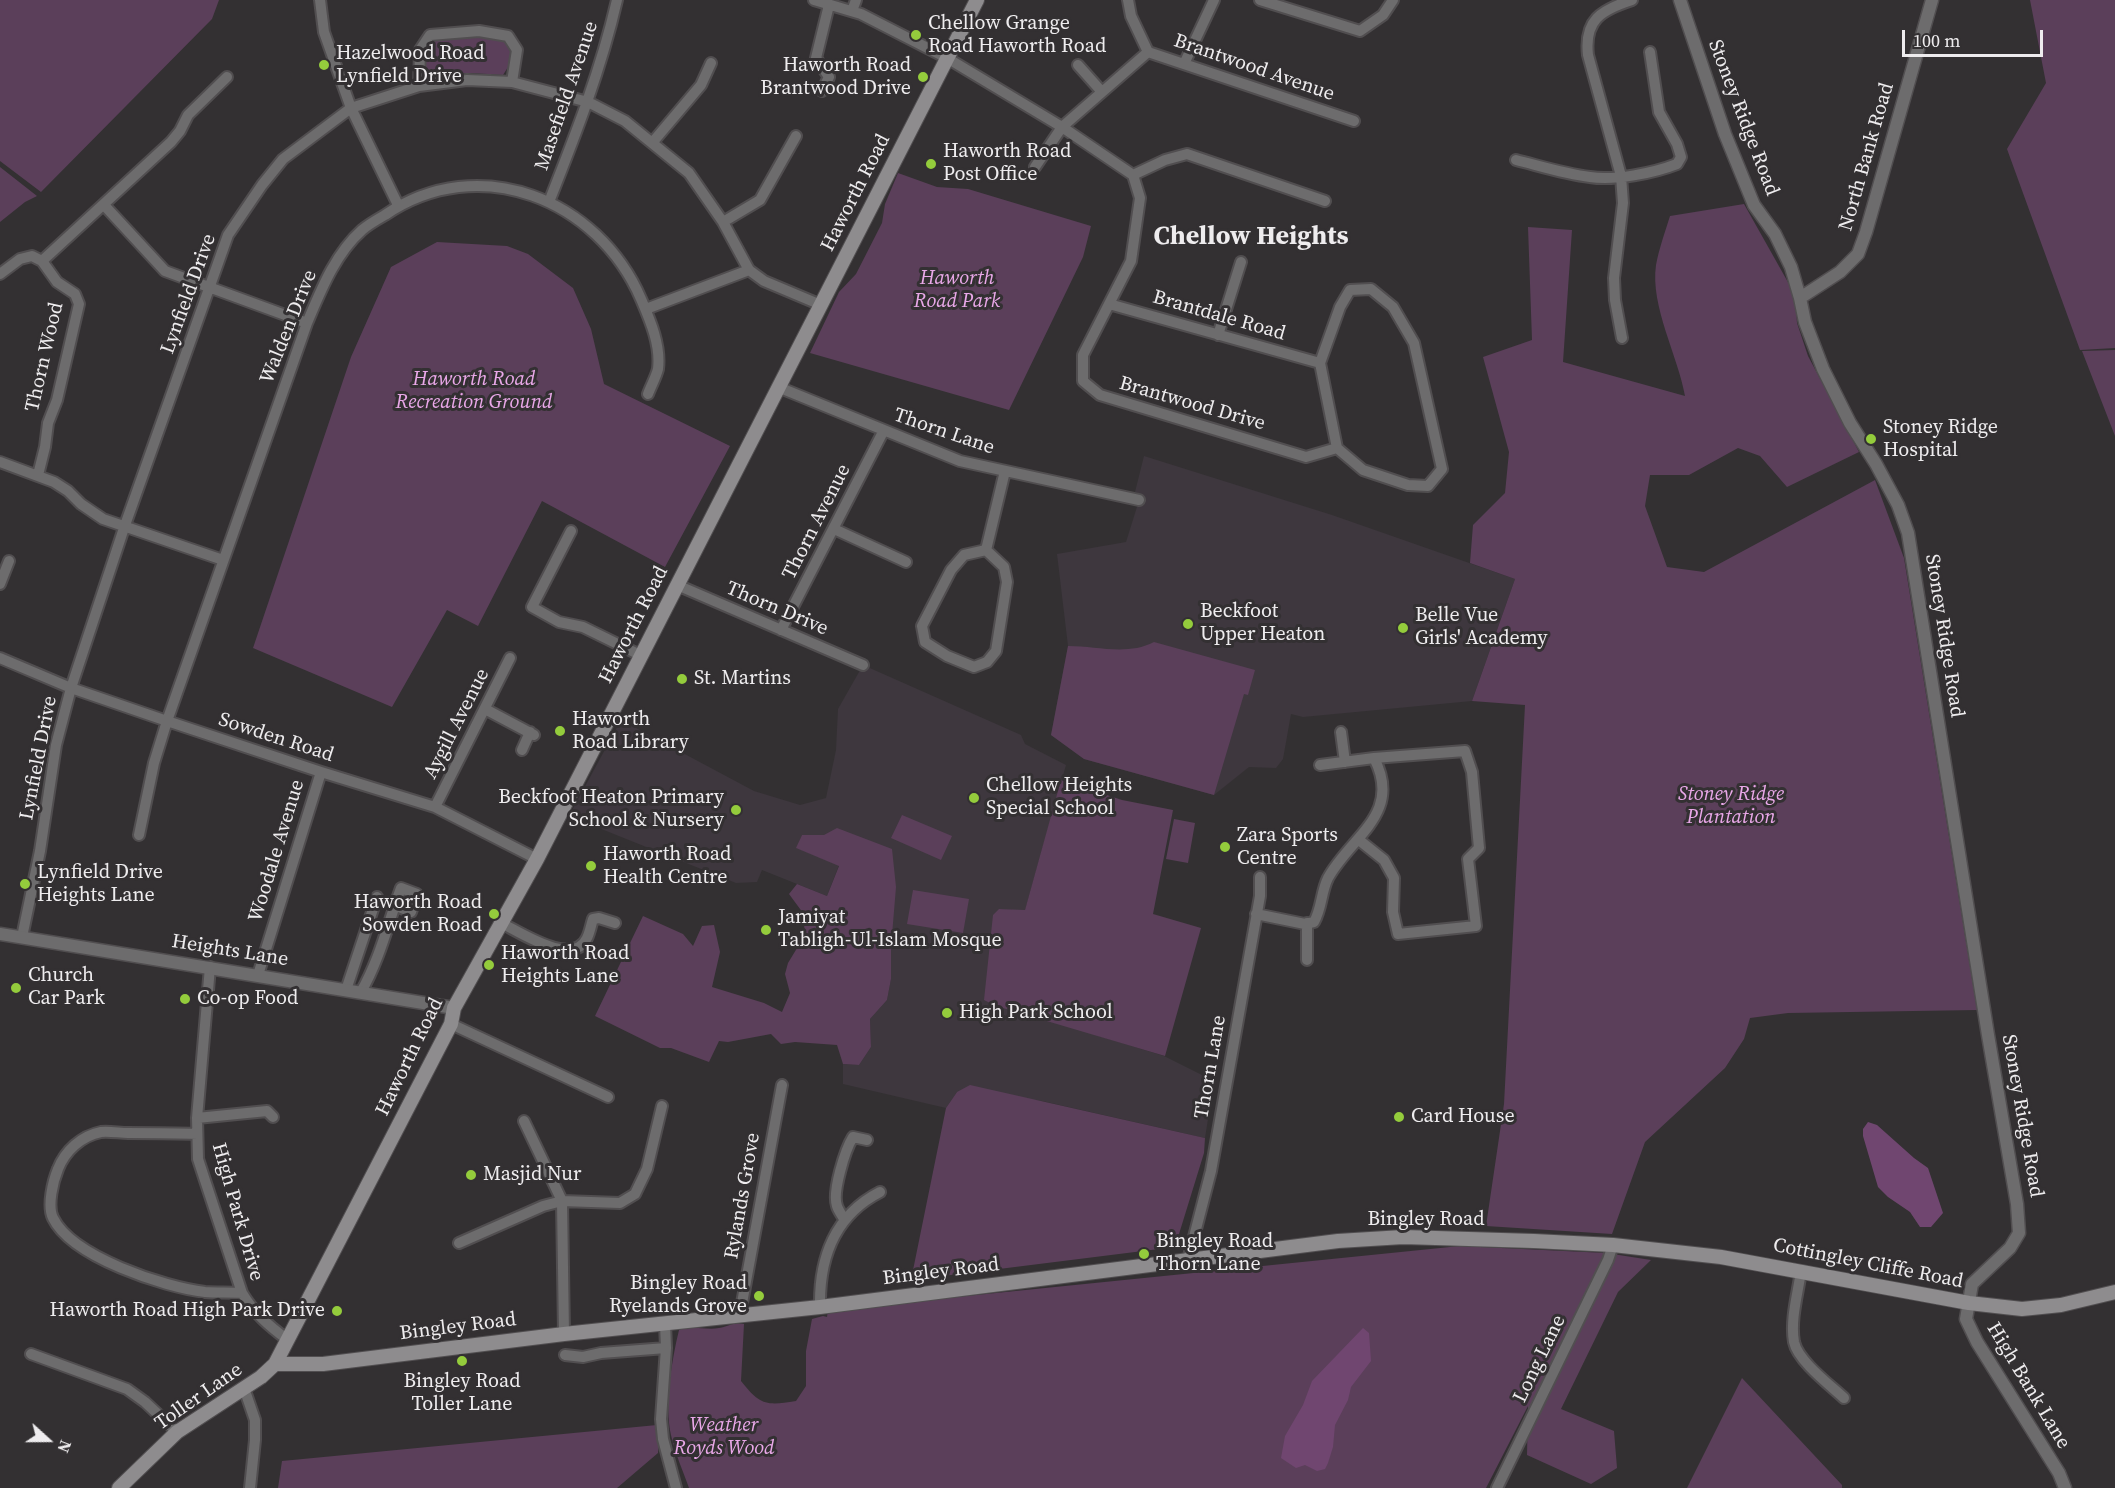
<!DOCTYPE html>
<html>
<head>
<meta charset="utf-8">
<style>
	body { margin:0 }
	#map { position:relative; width:2115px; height:1488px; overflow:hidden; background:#333032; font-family:"Source Serif 4",serif }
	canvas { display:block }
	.north { position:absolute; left:18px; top:1410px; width:60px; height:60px; -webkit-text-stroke:4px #333032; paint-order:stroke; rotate:111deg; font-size:16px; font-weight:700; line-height:24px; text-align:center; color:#eeecee }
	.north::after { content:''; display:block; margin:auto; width:21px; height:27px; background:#eeecee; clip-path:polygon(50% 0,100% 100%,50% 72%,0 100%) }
	.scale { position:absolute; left:1902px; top:30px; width:141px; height:27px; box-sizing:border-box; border:3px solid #eeecee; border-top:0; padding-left:8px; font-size:18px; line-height:21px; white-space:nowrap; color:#eeecee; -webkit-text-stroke:4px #333032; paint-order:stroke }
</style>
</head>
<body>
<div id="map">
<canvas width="2115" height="1488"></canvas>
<div class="north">N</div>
<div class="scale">100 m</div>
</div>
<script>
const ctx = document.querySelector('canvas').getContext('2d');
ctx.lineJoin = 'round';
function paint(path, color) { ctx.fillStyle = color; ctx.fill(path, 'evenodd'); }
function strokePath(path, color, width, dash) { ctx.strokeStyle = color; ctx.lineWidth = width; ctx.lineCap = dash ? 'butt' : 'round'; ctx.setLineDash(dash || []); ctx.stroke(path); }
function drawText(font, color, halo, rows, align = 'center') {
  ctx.font = font + ' "Source Serif 4",serif'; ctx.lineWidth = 6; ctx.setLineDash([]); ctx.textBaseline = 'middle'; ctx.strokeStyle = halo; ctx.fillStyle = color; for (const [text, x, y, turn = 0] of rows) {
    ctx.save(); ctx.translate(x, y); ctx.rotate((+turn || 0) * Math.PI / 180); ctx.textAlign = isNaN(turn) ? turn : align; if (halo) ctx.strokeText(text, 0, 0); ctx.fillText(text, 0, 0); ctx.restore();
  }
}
paint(new Path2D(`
	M 1144,456 L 1332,515 L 1515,579 L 1472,701 L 1303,717 L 1291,714 L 1283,759 L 1276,768 L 1249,767 L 1214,795 L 1084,759 L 1051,735 L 1068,646 L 1057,554 L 1126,542 L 1141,494 L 1135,492 Z
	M 863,665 L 1021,735 L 1025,744 L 1066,765 L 1025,911 L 999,909 L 1093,1034 L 1164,1056 L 1204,1076 L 1203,1090 L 1211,1100 L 1205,1138 L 1042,1101 L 957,1092 L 946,1108 L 843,1084 L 843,1064 L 859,1065 L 871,1047 L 870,1019 L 887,1000 L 891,979 L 891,947 L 824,835 L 802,835 L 797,848 L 839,865 L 827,896 L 762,870 L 757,882 L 736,883 L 569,816 L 621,720 L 754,791 L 800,805 L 826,798 L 836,750 L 838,709 Z`), '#3e373e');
paint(new Path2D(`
	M 0,0 L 219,0 L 212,19 L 41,192 L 0,161 Z
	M 2030,0 L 2115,0 L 2115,348 L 2080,350 L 2007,149 L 2046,83 Z
	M 478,36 L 505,40 L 512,52 L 510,64 L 503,75 L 471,73 L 432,74 L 424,67 L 424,50 L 432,39 Z
	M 0,167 L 37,196 L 25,202 L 0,222 Z
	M 898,173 L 937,187 L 968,189 L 1091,226 L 1083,257 L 1009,410 L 810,353 L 839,292 L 856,274 L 882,223 L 885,204 Z
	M 1744,204 L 1789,284 L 1796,307 L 1797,323 L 1808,356 L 1859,452 L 1787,487 L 1760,456 L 1738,448 L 1689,475 L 1650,475 L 1645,506 L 1667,567 L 1704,572 L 1875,480 L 1904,558 L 1977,1010 L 1788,1013 L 1750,1018 L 1744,1039 L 1725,1068 L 1645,1142 L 1612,1234 L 1486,1226 L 1504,1104 L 1525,705 L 1472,701 L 1515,579 L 1470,563 L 1473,525 L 1505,493 L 1509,452 L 1483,357 L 1532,340 L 1528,227 L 1572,230 L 1563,362 L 1685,396 C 1678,356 1650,306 1656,265 C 1659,249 1665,232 1670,216 Z
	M 437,242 L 507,246 L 528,254 L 573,288 L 591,329 L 604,384 L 730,446 L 665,567 L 542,501 L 478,626 L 447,610 L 392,707 L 253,648 L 351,357 L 391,267 Z
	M 2115,350 L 2115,436 L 2082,351 Z
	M 1154,642 L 1255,670 L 1248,695 L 1244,694 L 1214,795 L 1084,759 L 1051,735 L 1068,646 C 1097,646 1127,656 1154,642 Z
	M 1061,780 L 1122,800 L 1173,810 L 1153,914 L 1201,928 L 1165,1056 L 996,1006 L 984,1000 L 993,915 L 999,909 L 1025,910 Z
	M 902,815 L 952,836 L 941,860 L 891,838 Z
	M 1174,819 L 1195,823 L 1188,863 L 1166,859 Z
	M 837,828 L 892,849 L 896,887 L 891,947 L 891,979 L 887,1000 L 870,1019 L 871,1047 L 859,1065 L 843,1064 L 837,1045 L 795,1042 L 781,1044 L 771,1034 L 728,1042 L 719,1041 L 709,1062 L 671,1048 L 660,1048 L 595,1016 L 643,916 L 683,934 L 693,946 L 702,926 L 714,925 L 720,952 L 712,987 L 764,1003 L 782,1012 L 790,993 L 785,974 L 788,963 L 805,935 L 803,913 L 789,894 L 797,884 L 827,896 L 839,866 L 796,848 L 802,835 L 824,835 Z
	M 913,890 L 969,899 L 963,933 L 907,924 Z
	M 970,1085 L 1205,1138 L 1204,1153 L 1175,1247 L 911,1280 L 946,1108 L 957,1092 Z
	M 1460,1246 L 1606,1253 L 1651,1260 L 1618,1292 L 1561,1409 L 1614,1431 L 1617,1468 L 1591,1484 L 1527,1455 L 1528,1406 L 1486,1488 L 689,1488 C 683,1471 675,1453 671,1435 C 664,1405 672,1359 679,1330 C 690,1324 706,1331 719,1328 C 729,1326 733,1322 744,1324 L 741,1381 C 760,1405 766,1406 796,1401 L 806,1386 L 806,1351 L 812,1319 L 823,1316 L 827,1317 L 828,1310 Z
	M 1742,1378 L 1842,1485 L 1842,1488 L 1687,1488 Z
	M 657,1425 L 659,1437 L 658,1453 L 617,1488 L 278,1488 L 282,1461 Z`), '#5b3f5a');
paint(new Path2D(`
	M 1868,1122 L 1877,1125 L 1914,1158 L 1928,1168 L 1943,1213 L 1931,1227 L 1920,1227 L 1910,1212 L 1888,1197 L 1878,1187 L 1863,1136 L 1863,1129 Z
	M 1363,1328 L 1369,1333 L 1371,1361 L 1351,1387 L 1348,1400 L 1335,1425 L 1333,1447 L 1328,1463 L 1325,1469 L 1317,1471 L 1305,1465 L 1296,1468 L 1281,1458 L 1285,1436 L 1303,1405 L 1312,1381 Z`), '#704670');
const minor = new Path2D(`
	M 320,0 L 324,32 L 351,108 L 398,205
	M 814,0 L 861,14 L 947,58 L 1062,127 L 1133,175 L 1140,198 L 1131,261 L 1083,355 L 1083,381 L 1100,395 L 1306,457 L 1337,448
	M 1128,0 L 1131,16 L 1148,52
	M 1260,0 L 1360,31 L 1383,15 L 1393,0
	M 852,11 L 856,0
	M 1184,64 L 1214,0
	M 1078,65 L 1102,92
	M 419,86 L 420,50 L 430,35 L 479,31 L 508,36 L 517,50 L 512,82
	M 822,91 L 829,77 L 816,58 L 829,5
	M 652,143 L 701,85 L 711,63
	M 1516,160 C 1540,166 1565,174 1590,177 C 1614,181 1654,173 1677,164 L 1681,157 L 1677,144 L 1659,112 L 1650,52
	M 1035,167 L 1062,127 L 1148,52 L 1354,121
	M 1133,175 L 1165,160 L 1187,154 L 1325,201
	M 549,202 C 575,136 601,70 617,0
	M 104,205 L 165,271 L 307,323
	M 723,222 L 760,200 L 796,136
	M 42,261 L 171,142 L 180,131 L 188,115 L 227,77
	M 0,274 L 20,259 L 32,256 L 42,261 L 57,282 L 75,294 L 79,304 L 57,400 L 48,423 L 45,447 L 38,475
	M 1371,289 L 1393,307 L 1414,343 L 1442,469 L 1428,486 L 1408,485 L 1363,470 L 1337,448 L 1320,363 L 1340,307 L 1350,290 Z
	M 1109,304 L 1320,363
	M 646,309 L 749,270
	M 1218,335 L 1241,262
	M 1622,338 L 1615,300 L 1614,278 L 1623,203 L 1621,176 L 1588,55 C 1584,20 1601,10 1632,0
	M 778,387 L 960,461 L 1139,500
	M 0,462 L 54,482 L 68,491 L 81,504 L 103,519 L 223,560
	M 834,529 L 906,562
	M 571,531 L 532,607 L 559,622 L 583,627 L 640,655
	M 986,550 L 964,555 L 951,570 L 922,626 L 925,642 L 947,656 L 974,667 L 987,662 L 996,651 L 1007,582 L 1004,567 L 986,550 L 1005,471
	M 0,584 L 9,561
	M 677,585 L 863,665
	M 781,630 L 884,430
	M 0,658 L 71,688 L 167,721 L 321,772 L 435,807 L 537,859
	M 485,709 L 534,735
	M 1341,732 L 1345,762
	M 522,750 L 530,732
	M 435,807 L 510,658
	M 139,835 L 154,763 L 167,721 L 307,323 C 321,290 335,254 362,230 C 369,224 378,219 385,215 C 479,151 598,199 641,299 C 650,320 661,345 658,369 C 656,377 651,386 648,394
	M 1359,840 L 1384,860 L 1394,878 L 1393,912 L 1398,934 L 1476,926 L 1468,859 L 1479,848 L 1472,772 L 1465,751 L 1374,758
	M 1256,914 L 1305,924 L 1314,922 C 1322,908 1321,892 1328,878 C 1351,836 1403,814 1374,758 L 1320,765
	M 501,923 C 520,932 573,968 587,938 C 590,932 591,925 593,919 L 599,918 L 615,923
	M 22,937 L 40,851 L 56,745 L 71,688 L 124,528 L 228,235 L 262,185 L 283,159 L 351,108 L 419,86 L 467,80 L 512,82 L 588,102 L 625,121 L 689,173 L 723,222 L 749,270 L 764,281 L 821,305
	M 1307,960 L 1307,923
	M 210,967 L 197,1118 L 198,1159 L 242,1293 C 254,1313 269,1326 288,1340
	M 258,975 L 321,772
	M 346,990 L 377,897
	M 361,992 C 380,959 388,923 401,888 L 417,894 L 411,912 L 394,905
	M 451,1024 L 608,1097
	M 197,1118 L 267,1111 L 273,1117
	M 524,1121 L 562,1201 L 564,1334
	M 197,1134 C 174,1133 151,1133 128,1133 C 120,1133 109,1131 101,1132 C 81,1136 65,1151 58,1169 C 53,1181 47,1206 53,1218 C 72,1257 164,1287 205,1292 C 217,1293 230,1292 242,1293
	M 844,1219 C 842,1215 838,1210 837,1206 C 832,1192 845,1150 853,1137 L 867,1140
	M 459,1243 L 543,1206 L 562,1201 L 620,1203 L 635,1194 L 647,1169 L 662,1106
	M 1188,1260 L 1211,1171 L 1260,896 L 1260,877
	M 1801,1271 C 1798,1293 1790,1320 1794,1342 C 1798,1361 1830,1385 1844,1398
	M 820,1307 C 819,1258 835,1215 880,1192
	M 740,1314 L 782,1085
	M 665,1323 L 666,1348 L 661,1419 L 663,1439 L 676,1488
	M 31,1354 L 127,1389 L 145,1402 L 177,1432
	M 565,1355 L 583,1357 L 601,1353 L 666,1348
	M 244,1388 L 255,1420 L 255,1440 L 250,1488
	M 1497,1488 L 1608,1260 L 1613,1245`);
const tertiary = new Path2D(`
	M 1680,0 L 1725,134 L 1754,205 L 1775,234 L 1791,267 L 1800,298 L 1805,322 L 1823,369 L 1850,423 L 1876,464 L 1898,505 L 1908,533 L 1988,1035 L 2017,1204 L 2019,1233 L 2010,1248 L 1972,1284 L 1966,1319 L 1977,1342 L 2059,1473 L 2065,1488
	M 1800,298 L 1840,272 L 1858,254 L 1866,232 L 1932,0
	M 0,934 L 454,1008`);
const secondary = new Path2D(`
	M 275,1364 L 323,1364 L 564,1334 L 820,1307 L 1338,1241 L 1403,1237 L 1534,1241 L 1613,1245 L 1721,1257 L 1969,1303 L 2022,1309 L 2061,1305 L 2115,1292
	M 119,1488 L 177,1432 L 261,1377 L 275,1364 L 451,1024 L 454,1008 L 537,859 L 977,0`);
strokePath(minor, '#514e50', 14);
strokePath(tertiary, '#514e50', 15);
strokePath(secondary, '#514e50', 16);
strokePath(minor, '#6d6c6d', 10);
strokePath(tertiary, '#6d6c6d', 12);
strokePath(secondary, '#8e8c8e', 14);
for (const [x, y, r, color] of [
	[916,35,6,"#94cc3c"],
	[324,65,6,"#94cc3c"],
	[923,77,6,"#94cc3c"],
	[931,164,6,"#94cc3c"],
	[1871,439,6,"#94cc3c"],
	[1188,624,6,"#94cc3c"],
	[1403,628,6,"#94cc3c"],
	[682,679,6,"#94cc3c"],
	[560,731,6,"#94cc3c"],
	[974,798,6,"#94cc3c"],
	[736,810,6,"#94cc3c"],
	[1225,847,6,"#94cc3c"],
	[591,866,6,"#94cc3c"],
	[25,884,6,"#94cc3c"],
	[494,914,6,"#94cc3c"],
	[766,930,6,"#94cc3c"],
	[489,965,6,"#94cc3c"],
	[16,988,6,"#94cc3c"],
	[185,999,6,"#94cc3c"],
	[947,1013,6,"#94cc3c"],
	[1399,1117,6,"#94cc3c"],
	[471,1175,6,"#94cc3c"],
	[1144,1254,6,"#94cc3c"],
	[759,1296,6,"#94cc3c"],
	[337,1311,6,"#94cc3c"],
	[462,1361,6,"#94cc3c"]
]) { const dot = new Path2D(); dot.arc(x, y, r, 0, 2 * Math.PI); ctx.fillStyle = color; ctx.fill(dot); strokePath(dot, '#333032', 2); }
drawText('20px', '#eeecee', '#333032', [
	["Chellow Grange",928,24],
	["Road Haworth Road",928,47],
	["Hazelwood Road",336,54],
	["Lynfield Drive",336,77],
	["Haworth Road",911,66,"right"],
	["Brantwood Drive",911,89,"right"],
	["Haworth Road",943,152],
	["Post Office",943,175],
	["Stoney Ridge",1883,428],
	["Hospital",1883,451],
	["Beckfoot",1200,612],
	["Upper Heaton",1200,635],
	["Belle Vue",1415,616],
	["Girls' Academy",1415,639],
	["St. Martins",694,679],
	["Haworth",572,720],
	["Road Library",572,743],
	["Chellow Heights",986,786],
	["Special School",986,809],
	["Beckfoot Heaton Primary",724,798,"right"],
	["School & Nursery",724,821,"right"],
	["Zara Sports",1237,836],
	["Centre",1237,859],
	["Haworth Road",603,855],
	["Health Centre",603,878],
	["Lynfield Drive",37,873],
	["Heights Lane",37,896],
	["Haworth Road",482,903,"right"],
	["Sowden Road",482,926,"right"],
	["Jamiyat",778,918],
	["Tabligh-Ul-Islam Mosque",778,941],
	["Haworth Road",501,954],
	["Heights Lane",501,977],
	["Church",28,976],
	["Car Park",28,999],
	["Co-op Food",197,999],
	["High Park School",959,1013],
	["Card House",1411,1117],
	["Masjid Nur",483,1175],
	["Bingley Road",1156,1242],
	["Thorn Lane",1156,1265],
	["Bingley Road",747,1284,"right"],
	["Ryelands Grove",747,1307,"right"],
	["Haworth Road High Park Drive",325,1311,"right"],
	["Bingley Road",462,1382,"center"],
	["Toller Lane",462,1405,"center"]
], 'left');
drawText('20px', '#eeecee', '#333032', [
	["Brantwood Avenue",1254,68,19],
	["Masefield Avenue",567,96,-71],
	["Stoney Ridge Road",1743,118,69],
	["North Bank Road",1867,157,-74],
	["Haworth Road",856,193,-63],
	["Lynfield Drive",189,294,-70],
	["Brantdale Road",1219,316,16],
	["Walden Drive",289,327,-68],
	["Thorn Wood",45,357,-77],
	["Brantwood Drive",1192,404,16],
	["Thorn Lane",944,432,19],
	["Thorn Avenue",817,522,-63],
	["Thorn Drive",777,609,23],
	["Haworth Road",634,625,-63],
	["Stoney Ridge Road",1944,636,81],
	["Aygill Avenue",457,724,-63],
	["Sowden Road",276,738,18],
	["Lynfield Drive",39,758,-79],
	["Woodale Avenue",277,851,-73],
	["Heights Lane",230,951,9],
	["Haworth Road",410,1057,-64],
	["Thorn Lane",1211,1067,-80],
	["Stoney Ridge Road",2022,1116,80],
	["Rylands Grove",743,1196,-80],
	["High Park Drive",237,1212,74],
	["Bingley Road",1426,1220],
	["Cottingley Cliffe Road",1868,1264,11],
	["Bingley Road",941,1272,-7],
	["Bingley Road",458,1327,-7],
	["Long Lane",1540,1359,-64],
	["High Bank Lane",2028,1386,59],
	["Toller Lane",199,1397,-35]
]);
drawText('italic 20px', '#eaa8e9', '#333032', [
	["Haworth",957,279],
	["Road Park",957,302],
	["Haworth Road",474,380],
	["Recreation Ground",474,403],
	["Stoney Ridge",1731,795],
	["Plantation",1731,818],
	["Weather",724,1426],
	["Royds Wood",724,1449]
]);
drawText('bold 26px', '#eeecee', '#333032', [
	["Chellow Heights",1251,237]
]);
</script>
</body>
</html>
